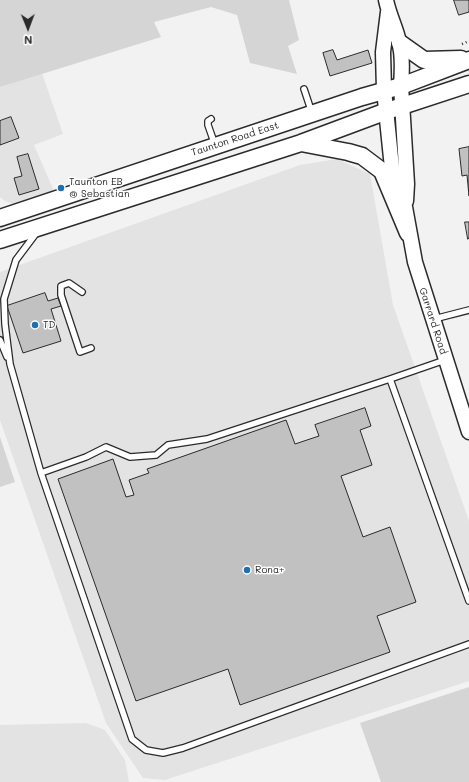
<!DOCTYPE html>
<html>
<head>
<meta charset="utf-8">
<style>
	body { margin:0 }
	#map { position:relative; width:469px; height:782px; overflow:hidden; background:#f2f2f2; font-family:Mali,sans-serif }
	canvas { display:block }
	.north { position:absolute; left:8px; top:8px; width:40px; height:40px; -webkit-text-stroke:3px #fff; paint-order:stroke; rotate:179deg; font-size:11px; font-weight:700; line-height:16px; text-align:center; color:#2b2b2b }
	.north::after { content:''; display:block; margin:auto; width:14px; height:18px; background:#2b2b2b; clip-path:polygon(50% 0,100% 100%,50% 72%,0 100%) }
</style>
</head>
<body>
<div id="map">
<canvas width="469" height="782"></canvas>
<div class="north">N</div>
</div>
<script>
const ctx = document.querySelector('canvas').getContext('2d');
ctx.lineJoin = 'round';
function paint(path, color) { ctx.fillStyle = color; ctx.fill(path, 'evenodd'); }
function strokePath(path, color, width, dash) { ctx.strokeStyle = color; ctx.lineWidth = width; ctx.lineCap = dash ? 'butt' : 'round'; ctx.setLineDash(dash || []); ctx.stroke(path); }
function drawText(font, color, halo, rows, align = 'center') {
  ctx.font = font + ' Mali,sans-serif'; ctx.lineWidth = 3; ctx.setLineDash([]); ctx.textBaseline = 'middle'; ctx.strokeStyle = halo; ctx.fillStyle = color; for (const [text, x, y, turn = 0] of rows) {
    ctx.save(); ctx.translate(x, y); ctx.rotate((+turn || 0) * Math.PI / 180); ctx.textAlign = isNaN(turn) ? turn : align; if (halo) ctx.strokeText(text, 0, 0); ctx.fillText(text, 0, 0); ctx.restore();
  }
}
paint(new Path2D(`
	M 42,73 L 63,134 L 34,145 L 54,191 L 13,204 L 5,201 L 0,197 L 0,87 Z
	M 337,159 L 370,174 L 393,305 L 469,521 L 469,681 L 165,780 L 143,778 L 106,723 L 0,420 L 0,272 L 300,165 Z
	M 86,723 L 105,730 L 125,760 L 129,782 L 0,782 L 0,725 Z`), '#e3e3e3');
paint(new Path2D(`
	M 0,0 L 289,0 L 299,40 L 288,46 L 297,74 L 250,63 L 237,15 L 211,7 L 154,22 L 161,37 L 0,87 Z
	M 0,437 L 15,482 L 0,487 Z
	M 469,687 L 469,782 L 381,782 L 360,723 Z`), '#d5d5d5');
const building = new Path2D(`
	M 454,0 L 469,0 L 469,12 L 459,15 Z
	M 333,50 L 337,60 L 368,50 L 372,63 L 330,76 L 323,53 Z
	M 11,117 L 19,138 L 0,145 L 0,121 Z
	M 469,147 L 469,196 L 467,175 L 462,176 L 459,149 Z
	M 28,154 L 39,189 L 19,195 L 14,178 L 22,176 L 17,157 Z
	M 465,222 L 469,222 L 469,238 L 468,239 Z
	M 45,293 L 48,301 L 58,298 L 61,306 L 51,309 L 61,341 L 23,353 L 7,306 Z
	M 365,408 L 371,426 L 360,430 L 372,465 L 341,476 L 363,537 L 390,527 L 416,602 L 377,616 L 390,652 L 240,705 L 228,669 L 136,701 L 58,479 L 113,459 L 126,497 L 134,495 L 129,480 L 149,473 L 147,469 L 286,420 L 295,444 L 319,436 L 315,425 Z`);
paint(building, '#c1c1c1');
strokePath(building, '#2b2b2b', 1);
const service = new Path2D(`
	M 304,89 L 312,113
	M 211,119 L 208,121 L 208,125 L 215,145
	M 37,232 L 16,260 L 4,299 L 5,324 L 10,364 L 41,473 L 132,739 L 146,750 L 163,753 L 183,748 L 469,644
	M 82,292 L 69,283 L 61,286 L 61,295 L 80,352 L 91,348
	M 434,319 L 469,310
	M 0,340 L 7,357
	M 390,379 L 469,601
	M 41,473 L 86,457 L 106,447 L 130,457 L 156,455 L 168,445 L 207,439 L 390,379 L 445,360`);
const tertiary = new Path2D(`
	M 386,0 C 389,15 396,28 399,42 C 403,54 402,73 401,86 L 407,184 L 406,201
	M 388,12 L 383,52 L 384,90 L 392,168 L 405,207 L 415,262 L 469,432`);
const secondary = new Path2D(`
	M 400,43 L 424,60 L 461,59
	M 301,143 L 348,152 L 362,156 L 382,171 L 408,233
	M 0,218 L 362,97 L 401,86 L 469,60
	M 0,240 L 301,143 L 387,111 L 469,84`);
strokePath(service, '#2b2b2b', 8);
strokePath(tertiary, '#2b2b2b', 17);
strokePath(secondary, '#2b2b2b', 19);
strokePath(new Path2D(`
	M 462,44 L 469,41`), '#2b2b2b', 2.5, [1, 3]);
strokePath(service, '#fff', 5.5);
strokePath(tertiary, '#fff', 14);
strokePath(secondary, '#fff', 16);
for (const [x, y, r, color] of [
	[61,188,4,"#1f6fb2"],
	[35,325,4,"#1f6fb2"],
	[247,570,4,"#1f6fb2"]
]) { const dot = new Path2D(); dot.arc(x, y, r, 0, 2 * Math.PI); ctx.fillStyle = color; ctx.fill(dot); strokePath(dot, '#fff', 1.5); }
drawText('10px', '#2b2b2b', '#fff', [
	["Taunton Road East",235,139,-18],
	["Garrard Road",433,321,72]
]);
drawText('10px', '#2b2b2b', '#fff', [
	["Taunton EB",69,182],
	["@ Sebastian",69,194],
	["TD",43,325],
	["Rona+",255,570]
], 'left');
</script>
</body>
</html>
